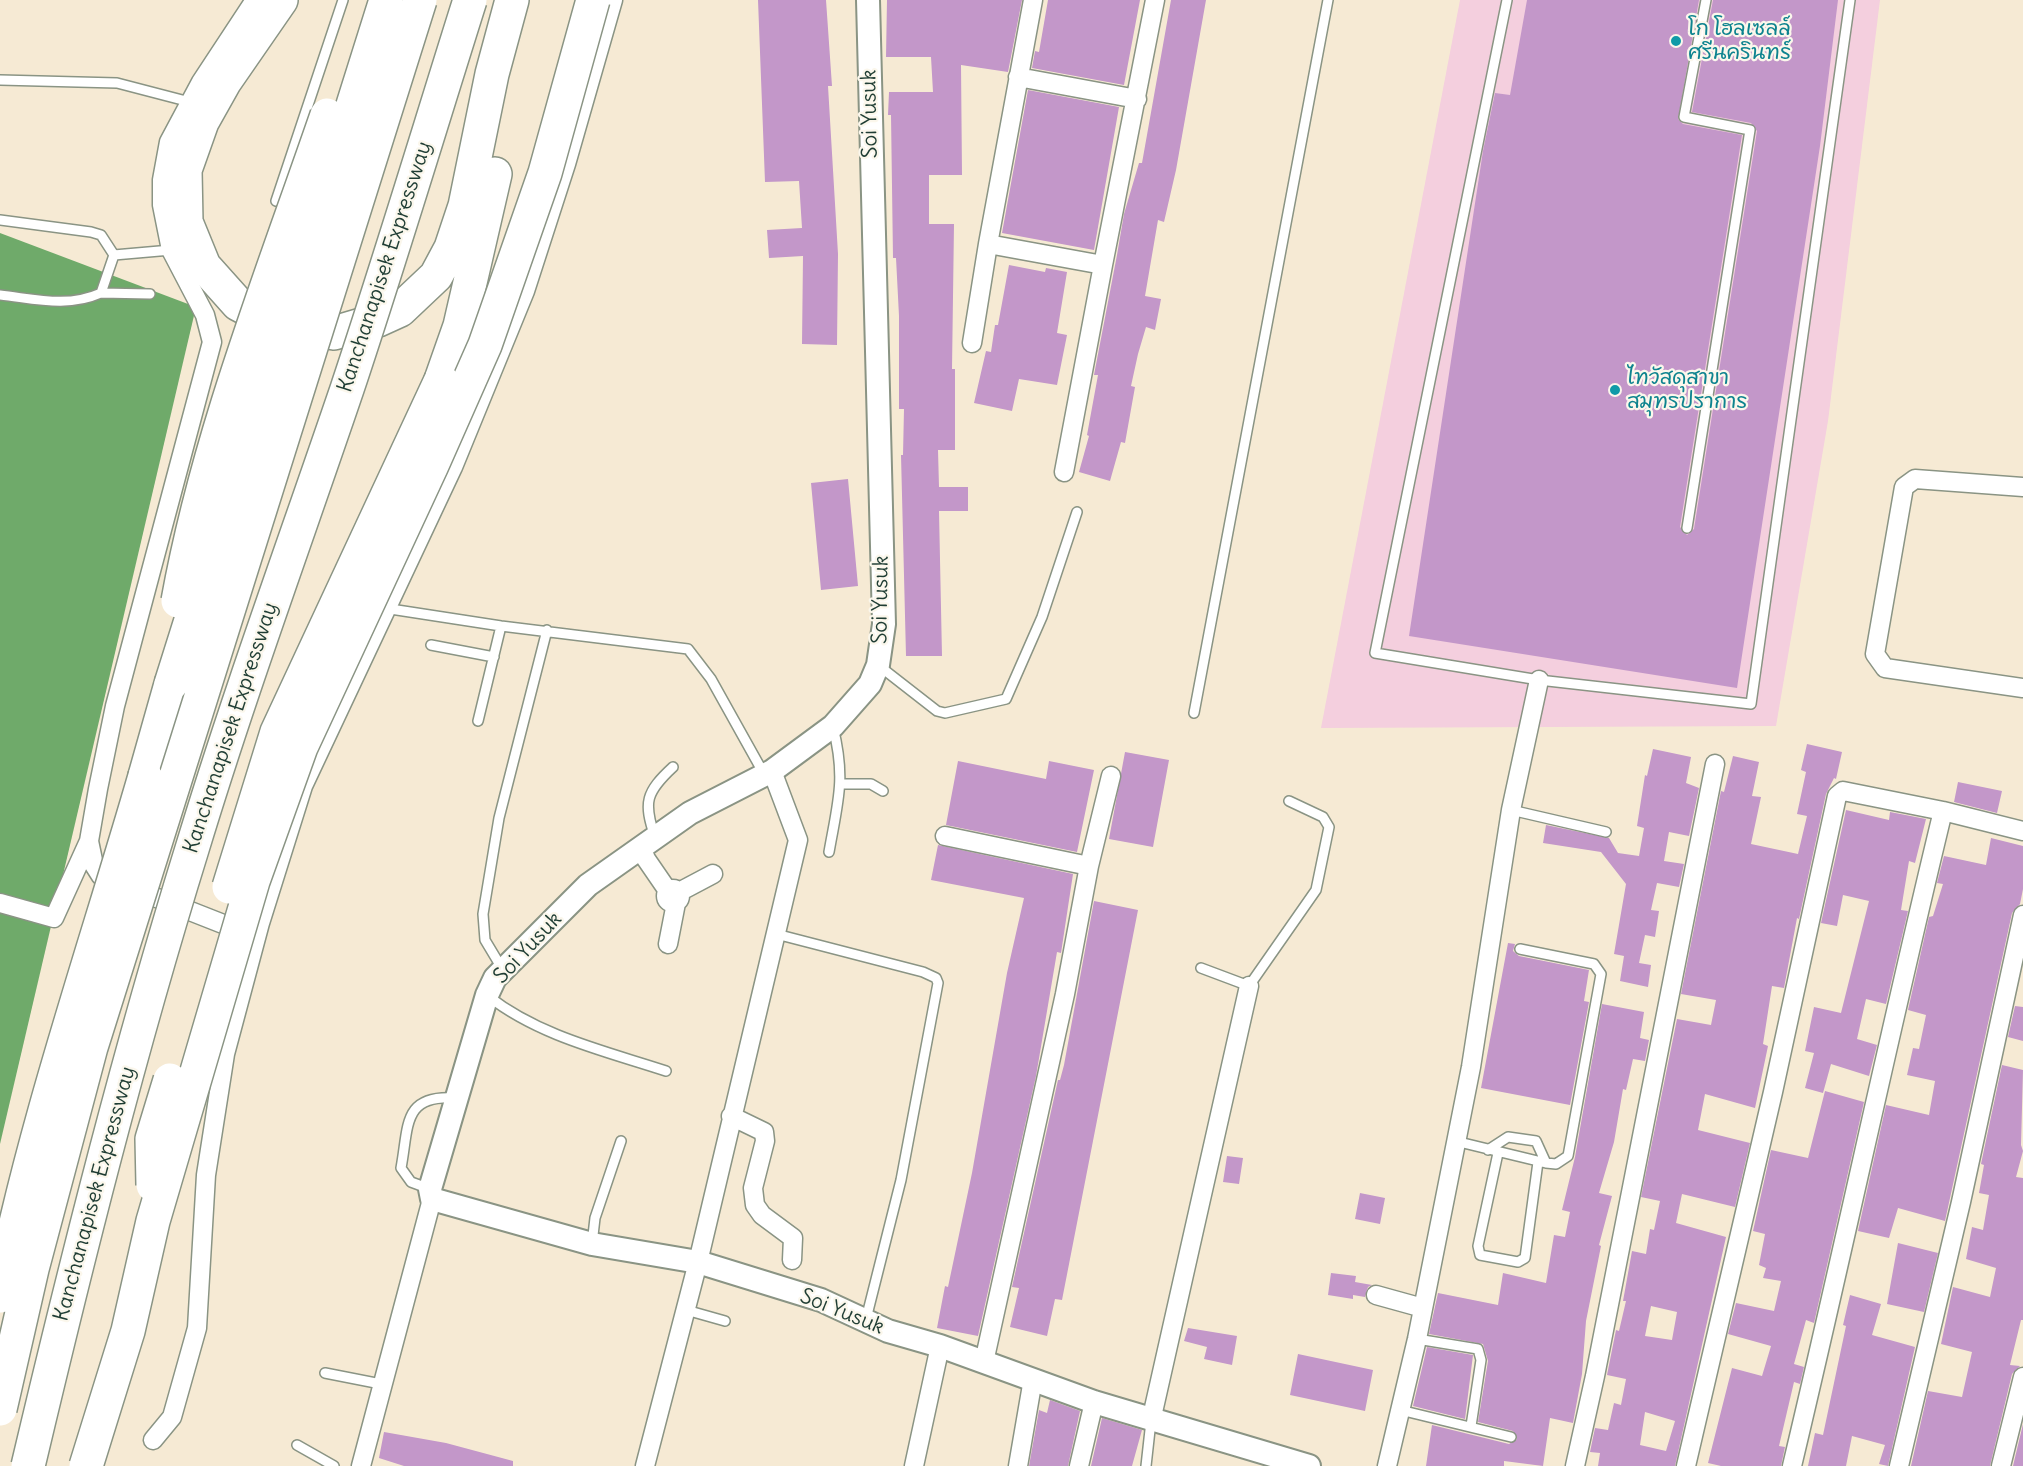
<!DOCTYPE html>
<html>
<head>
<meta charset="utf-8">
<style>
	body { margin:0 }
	canvas { display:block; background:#f6ead4 }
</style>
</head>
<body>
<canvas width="2023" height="1466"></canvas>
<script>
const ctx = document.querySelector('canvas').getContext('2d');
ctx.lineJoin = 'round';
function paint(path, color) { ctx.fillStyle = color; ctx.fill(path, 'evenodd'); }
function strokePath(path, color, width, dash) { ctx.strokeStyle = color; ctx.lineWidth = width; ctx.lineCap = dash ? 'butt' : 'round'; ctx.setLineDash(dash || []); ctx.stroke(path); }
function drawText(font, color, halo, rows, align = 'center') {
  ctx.font = font + ' Delius,"Playpen Sans Thai",sans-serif'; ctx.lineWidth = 4.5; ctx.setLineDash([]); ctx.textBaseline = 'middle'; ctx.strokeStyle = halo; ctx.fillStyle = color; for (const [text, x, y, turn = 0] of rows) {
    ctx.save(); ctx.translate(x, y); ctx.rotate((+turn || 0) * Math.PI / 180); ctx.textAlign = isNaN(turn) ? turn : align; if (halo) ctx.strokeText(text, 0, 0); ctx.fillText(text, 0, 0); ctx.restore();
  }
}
paint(new Path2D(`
	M 1460,0 L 1880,0 L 1828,421 L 1776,726 L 1321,728 Z`), '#f4cfde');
paint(new Path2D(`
	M 0,233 L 196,307 L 0,1144 Z`), '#6faa6a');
paint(new Path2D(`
	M 758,0 L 826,0 L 832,86 L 828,86 L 838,254 L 837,345 L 802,344 L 803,256 L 769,258 L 767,230 L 802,228 L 799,181 L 765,182 Z
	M 887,0 L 1022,0 L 1008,72 L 961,65 L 962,175 L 929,175 L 929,224 L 954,224 L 952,369 L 955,369 L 955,450 L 938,450 L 939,487 L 968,487 L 968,511 L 939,511 L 942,656 L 906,656 L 901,455 L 903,455 L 904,409 L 899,409 L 899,316 L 896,258 L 893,258 L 891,115 L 888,115 L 889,92 L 933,92 L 931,57 L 886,57 Z
	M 1048,0 L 1140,0 L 1124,85 L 1032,68 L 1035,51 L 1039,52 Z
	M 1171,0 L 1206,0 L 1176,170 L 1164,222 L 1158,220 L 1145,296 L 1161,299 L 1155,330 L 1146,327 L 1138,354 L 1131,386 L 1135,387 L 1125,443 L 1121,442 L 1110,481 L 1079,472 L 1089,436 L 1087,435 L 1098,375 L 1094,375 L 1117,255 L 1124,214 L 1139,163 L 1142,163 Z
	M 1527,0 L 1699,0 L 1678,119 L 1683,124 L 1742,135 L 1680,527 L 1687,535 L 1694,529 L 1757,131 L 1751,123 L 1692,112 L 1713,0 L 1838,0 L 1820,146 L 1737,688 L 1409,636 L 1483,151 L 1495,93 L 1510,95 Z
	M 1028,90 L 1119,107 L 1094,250 L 1002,233 Z
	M 1009,265 L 1045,272 L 1046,268 L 1067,272 L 1057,333 L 1067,335 L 1057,385 L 1019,379 L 1012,411 L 974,403 L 986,351 L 991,352 L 995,325 L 998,325 Z
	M 848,479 L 858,586 L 821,590 L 811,483 Z
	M 1807,744 L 1842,752 L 1836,779 L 1834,778 L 1826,794 L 1799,919 L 1797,918 L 1784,988 L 1772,986 L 1763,1044 L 1768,1046 L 1755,1108 L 1705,1094 L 1698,1130 L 1750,1143 L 1735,1207 L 1682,1194 L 1676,1223 L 1726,1237 L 1675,1466 L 1598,1466 L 1600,1453 L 1590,1452 L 1595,1428 L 1608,1430 L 1614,1403 L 1621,1405 L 1626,1379 L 1607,1375 L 1616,1330 L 1619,1331 L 1626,1301 L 1623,1301 L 1632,1251 L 1646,1254 L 1650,1229 L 1654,1230 L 1660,1201 L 1641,1197 L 1677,1019 L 1711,1025 L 1716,1000 L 1681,994 L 1721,791 L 1724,792 L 1733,756 L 1759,762 L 1752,796 L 1761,797 L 1751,844 L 1798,854 L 1807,816 L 1797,814 L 1806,772 L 1801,770 ZM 1651,1306 L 1677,1312 L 1672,1340 L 1645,1336 ZM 1645,1412 L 1675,1421 L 1666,1451 L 1640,1445 Z
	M 1653,749 L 1691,757 L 1686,783 L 1699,788 L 1689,836 L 1669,832 L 1664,861 L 1684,864 L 1679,887 L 1657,883 L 1651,910 L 1659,911 L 1655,937 L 1645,935 L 1639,963 L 1651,965 L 1648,987 L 1620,981 L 1624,956 L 1614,954 L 1626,884 L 1601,852 L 1543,843 L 1546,825 L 1609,838 L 1618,853 L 1639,856 L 1644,828 L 1637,826 L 1645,775 L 1647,776 Z
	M 1125,752 L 1169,760 L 1153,847 L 1109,839 Z
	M 958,761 L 1046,779 L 1049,761 L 1094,770 L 1077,852 L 946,825 Z
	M 1958,782 L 2002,791 L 1997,813 L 1954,802 Z
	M 1846,810 L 1889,820 L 1890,812 L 1926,819 L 1915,863 L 1909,861 L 1901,910 L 1908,911 L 1886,1004 L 1866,999 L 1857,1039 L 1877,1045 L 1869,1076 L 1831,1064 L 1823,1093 L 1805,1088 L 1814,1053 L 1805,1051 L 1814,1007 L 1841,1013 L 1869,901 L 1843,895 L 1837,926 L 1821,923 Z
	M 1991,838 L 2023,846 L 2023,889 L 2020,904 L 2012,913 L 1945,1221 L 1898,1208 L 1889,1238 L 1858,1231 L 1886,1105 L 1929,1115 L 1935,1081 L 1907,1075 L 1913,1048 L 1919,1049 L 1926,1015 L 1908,1010 L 1929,917 L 1933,916 L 1943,884 L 1937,883 L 1944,856 L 1986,865 Z
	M 938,845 L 1073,874 L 1061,953 L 1057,952 L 1036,1076 L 978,1336 L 937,1328 L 945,1286 L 948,1287 L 972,1173 L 1007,973 L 1024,898 L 931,880 Z
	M 1094,901 L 1138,910 L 1062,1300 L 1055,1299 L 1047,1336 L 1010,1327 L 1019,1288 L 1012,1287 L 1058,1080 L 1060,1080 L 1064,1065 Z
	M 1508,943 L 1515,944 L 1513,951 L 1519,956 L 1589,970 L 1584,1001 L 1589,1002 L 1570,1105 L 1481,1088 Z
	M 1602,1004 L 1644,1012 L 1640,1038 L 1649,1040 L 1645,1061 L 1633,1059 L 1626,1090 L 1623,1089 L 1614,1142 L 1599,1193 L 1612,1196 L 1599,1245 L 1601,1246 L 1586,1321 L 1582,1374 L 1573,1423 L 1550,1418 L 1543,1466 L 1504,1461 L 1504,1466 L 1426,1466 L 1432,1425 L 1509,1444 L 1517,1439 L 1513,1431 L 1478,1422 L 1488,1361 L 1483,1344 L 1429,1334 L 1438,1293 L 1498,1305 L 1503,1273 L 1546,1283 L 1554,1235 L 1565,1237 L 1570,1212 L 1562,1210 L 1575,1157 Z
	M 2015,1006 L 2023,1007 L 2023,1041 L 2008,1037 Z
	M 2002,1065 L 2023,1070 L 2021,1145 L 2023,1151 L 2016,1177 L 2023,1178 L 2023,1320 L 2021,1320 L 2010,1365 L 2020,1366 L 2012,1374 L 1990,1466 L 1911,1466 L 1928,1391 L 1962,1397 L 1972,1352 L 1941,1344 L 1953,1287 L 1990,1297 L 1996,1268 L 1966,1259 L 1972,1227 L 1983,1230 L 1989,1195 L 1979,1193 L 1984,1165 L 1981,1164 Z
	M 1825,1091 L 1864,1102 L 1814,1323 L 1806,1320 L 1794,1364 L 1804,1367 L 1800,1384 L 1794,1382 L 1779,1446 L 1785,1447 L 1781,1466 L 1721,1466 L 1708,1463 L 1732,1368 L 1762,1376 L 1771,1346 L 1728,1334 L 1736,1303 L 1774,1311 L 1781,1281 L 1763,1278 L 1766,1268 L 1759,1265 L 1765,1234 L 1753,1231 L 1771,1150 L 1808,1158 Z
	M 1227,1156 L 1243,1158 L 1239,1184 L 1223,1182 Z
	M 1360,1193 L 1385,1198 L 1380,1224 L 1355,1219 Z
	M 1898,1243 L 1938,1253 L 1924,1312 L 1887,1304 Z
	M 1331,1273 L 1356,1276 L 1355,1282 L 1372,1285 L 1368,1287 L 1365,1297 L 1353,1295 L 1353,1299 L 1328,1295 Z
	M 1850,1295 L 1881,1304 L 1872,1335 L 1915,1347 L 1888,1466 L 1879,1464 L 1885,1445 L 1852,1436 L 1846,1466 L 1808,1466 L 1815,1433 L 1823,1435 L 1846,1326 L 1843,1325 Z
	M 1188,1328 L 1237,1336 L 1232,1365 L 1204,1359 L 1207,1347 L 1184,1341 Z
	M 1427,1347 L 1473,1355 L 1465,1419 L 1413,1406 Z
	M 1298,1354 L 1373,1370 L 1365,1411 L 1290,1395 Z
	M 1050,1400 L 1080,1411 L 1068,1466 L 1029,1466 L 1039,1410 L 1047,1413 Z
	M 1102,1418 L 1142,1430 L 1132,1466 L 1091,1466 Z
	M 2023,1424 L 2023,1466 L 2013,1466 Z
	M 384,1432 L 446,1443 L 513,1461 L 513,1466 L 404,1466 L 379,1458 Z`), '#c397c9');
const service = new Path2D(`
	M 1507,0 L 1375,653 L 1539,680 L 1751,704 L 1850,0
	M 0,80 L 117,83 L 190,102
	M 276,201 L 343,0
	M 0,220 L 91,232 L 101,235 L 114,255
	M 101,293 L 150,294
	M 0,295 C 36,299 67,308 101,293 L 114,255 L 171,250
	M 1687,528 L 1750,130 L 1684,117 L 1706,0
	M 384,608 L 501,626 L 688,649 L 711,679 L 764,774
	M 431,645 L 494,657
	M 878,665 L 937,711 L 945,713 L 1006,699 L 1042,617 L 1077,512
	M 1194,713 L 1328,0
	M 478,721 L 501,626
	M 842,784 L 871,784 L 883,791
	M 1511,810 L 1606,832
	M 655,837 C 643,802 646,792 673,767
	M 829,852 C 838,801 846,779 833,727
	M 776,934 L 923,972 L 936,978 L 938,983 L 901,1180 L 866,1319
	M 1201,968 L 1249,986 L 1316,890 L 1329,827 L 1323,817 L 1289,801
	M 503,970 L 485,940 L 483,914 L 499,818 L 547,630
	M 488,996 C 539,1036 605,1051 666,1071
	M 1455,1141 L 1546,1163 L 1556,1164 L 1568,1156 L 1601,974 L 1594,964 L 1520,949
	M 1488,1150 L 1508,1137 L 1536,1141 L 1546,1163
	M 1498,1153 L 1478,1246 L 1480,1255 L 1518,1262 L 1525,1258 L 1538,1162
	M 430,1189 L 411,1182 L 401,1168 C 409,1126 402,1094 456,1098
	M 592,1244 L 595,1218 L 621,1141
	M 686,1310 L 725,1321
	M 1417,1339 L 1478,1349 L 1481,1360 L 1471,1426
	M 325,1373 L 381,1384
	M 1400,1410 L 1511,1437
	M 297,1445 L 334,1466
	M 1146,1466 L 1151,1421`);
const minor = new Path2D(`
	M 1018,77 L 1137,99
	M 988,244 L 1103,265 L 1155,0
	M 972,343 L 988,244 L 1033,0
	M 1064,472 L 1103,265
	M 2023,487 L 1915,479 L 1904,487 L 1875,654 L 1885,668 L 2023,688
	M 945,836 L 1089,866
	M 641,847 L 646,859 L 668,891
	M666 896a7 7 0 1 1 14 0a7 7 0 1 1-14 0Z
	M 679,892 L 713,874
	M 0,903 L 54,918 L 89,841
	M 246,933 L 101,876 L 94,865 L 89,841 L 98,789 L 115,706 L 212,342 L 205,315 L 171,250 L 162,205 L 162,180 L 169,142 L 201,82 L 255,0
	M 668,944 L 676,903
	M 731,1116 L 764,1132 L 765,1141 L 753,1188 L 755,1205 L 762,1215 L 793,1238 L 792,1260
	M 1376,1295 L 1423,1308
	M 984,1362 L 1065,994 L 1089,866 L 1111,776
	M 1151,1421 L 1249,986
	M 153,1440 L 172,1417 L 197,1328 L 206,1175 L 225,1054 L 260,923 L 303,786 L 453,467 L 525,291 L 566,164 L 613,0
	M 361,1466 L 432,1199
	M 645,1466 L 698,1262 L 798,840 L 772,771
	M 914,1466 L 940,1346
	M 1018,1466 L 1033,1379
	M 1079,1466 L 1094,1402
	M 1387,1466 L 1417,1339 L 1471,1067 L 1511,810 L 1539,680
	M 1575,1466 L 1595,1376 L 1715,764
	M 1686,1466 L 1773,1092 L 1837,796 L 1843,791 L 1943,811 L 2023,831
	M 1792,1466 C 1844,1248 1890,1029 1943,811
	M 1899,1466 L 1961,1202 L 2023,915
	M 2001,1466 L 2023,1377`);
const tertiary = new Path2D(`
	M 868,0 L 884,624 L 878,665 L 870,684 L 833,726 L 772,771 L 690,813 L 588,885 L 495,978 L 487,995 L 430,1189 L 432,1199 L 592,1244 L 698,1262 L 821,1300 L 888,1331 L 940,1346 L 1094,1402 L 1309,1466`);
const motorway = new Path2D(`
	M 281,0 L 225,81 L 202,122 L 185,170 L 186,222 L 204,266 L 238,304 L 276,324 L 334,333 L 378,320 L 400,310 L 436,276 L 451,248 L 465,206 L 492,74 L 512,0
	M 441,380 L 460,326 L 495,174
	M 145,776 L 171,684`);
strokePath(service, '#8a9484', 12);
strokePath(minor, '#8a9484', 21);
strokePath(tertiary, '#8a9484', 26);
strokePath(motorway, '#8a9484', 36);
strokePath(service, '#fff', 9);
strokePath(minor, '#fff', 18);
strokePath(tertiary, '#fff', 22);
strokePath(motorway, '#fff', 33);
const motorwayBridge = new Path2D(`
	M 178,601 C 208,435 272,275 327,115
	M 171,684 L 386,0
	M 229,887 L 277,732 L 441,380
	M 153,1185 L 152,1139 L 170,1080
	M 0,1296 C 35,1120 95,949 145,776
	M 0,1409 L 32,1269 L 91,1047 L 420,0
	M 28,1466 C 77,1259 129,1052 192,849 C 239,694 295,542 347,389 C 390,260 429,130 470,0
	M 86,1466 L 128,1331 L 153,1221 L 253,881 L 301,747 L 432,465 L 485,345 L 545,173 L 593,0`);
strokePath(motorwayBridge, '#8a9484', 36, []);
strokePath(motorwayBridge, '#fff', 33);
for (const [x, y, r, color] of [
	[1676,41,6,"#0f9aa8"],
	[1615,390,6,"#0f9aa8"]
]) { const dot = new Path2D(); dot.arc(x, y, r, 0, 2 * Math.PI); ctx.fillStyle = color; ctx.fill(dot); strokePath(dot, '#fbf7ec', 2); }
drawText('21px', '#0d838f', '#fbf7ec', [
	["โก โฮลเซลล์",1688,29],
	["ศรีนครินทร์",1688,53],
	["ไทวัสดุสาขา",1627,378],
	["สมุทรปราการ",1627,402]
], 'left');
drawText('21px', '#1f3d34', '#fbf7ec', [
	["Soi Yusuk",870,114,-91],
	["Kanchanapisek Expressway",385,267,-72],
	["Soi Yusuk",881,600,-89],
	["Kanchanapisek Expressway",231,728,-72],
	["Soi Yusuk",528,948,-47],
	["Kanchanapisek Expressway",95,1194,-75],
	["Soi Yusuk",842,1312,22]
]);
</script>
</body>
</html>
